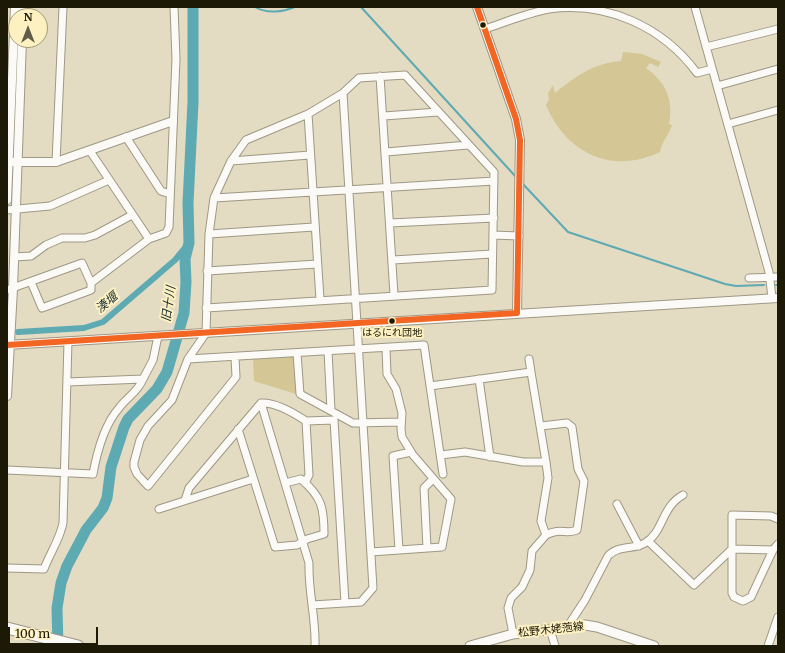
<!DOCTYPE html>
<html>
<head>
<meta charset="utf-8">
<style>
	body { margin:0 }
	#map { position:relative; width:785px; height:653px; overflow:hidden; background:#e3dbc2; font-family:Merriweather,serif }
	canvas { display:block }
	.frame { position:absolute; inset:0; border:8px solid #1d1907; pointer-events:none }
	.north { position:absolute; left:8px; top:8px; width:40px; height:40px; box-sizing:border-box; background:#fdf1c1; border:1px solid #a39b77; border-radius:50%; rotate:0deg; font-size:11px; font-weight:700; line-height:16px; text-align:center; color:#1d1907 }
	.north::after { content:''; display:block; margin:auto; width:14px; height:18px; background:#625d48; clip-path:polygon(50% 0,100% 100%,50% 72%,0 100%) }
	.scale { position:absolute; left:8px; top:627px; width:90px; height:18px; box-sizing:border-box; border:2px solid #1d1907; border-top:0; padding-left:5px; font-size:12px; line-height:14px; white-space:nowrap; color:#1d1907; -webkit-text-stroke:3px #fdf1c1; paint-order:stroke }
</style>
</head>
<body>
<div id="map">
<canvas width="785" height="653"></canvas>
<div class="frame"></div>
<div class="north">N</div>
<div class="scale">100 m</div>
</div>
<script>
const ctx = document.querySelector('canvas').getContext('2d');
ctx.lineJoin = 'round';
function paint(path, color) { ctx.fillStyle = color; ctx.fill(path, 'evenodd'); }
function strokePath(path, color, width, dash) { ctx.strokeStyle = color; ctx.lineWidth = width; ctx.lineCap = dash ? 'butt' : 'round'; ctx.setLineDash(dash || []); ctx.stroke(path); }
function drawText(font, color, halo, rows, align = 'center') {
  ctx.font = font + ' Merriweather,"Noto Sans JP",serif'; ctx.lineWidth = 4; ctx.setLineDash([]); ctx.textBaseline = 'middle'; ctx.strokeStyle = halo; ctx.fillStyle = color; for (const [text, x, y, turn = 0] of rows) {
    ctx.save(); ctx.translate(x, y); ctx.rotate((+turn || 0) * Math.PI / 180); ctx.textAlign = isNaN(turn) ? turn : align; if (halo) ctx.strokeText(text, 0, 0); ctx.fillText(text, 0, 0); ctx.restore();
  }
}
paint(new Path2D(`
	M 623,52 L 642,54 L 661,62 L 658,67 L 650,63 L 646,68 C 666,82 674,101 669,124 L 672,125 C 669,135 662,141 660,152 C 611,175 566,153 546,105 L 549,99 L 548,93 L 553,85 L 555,93 C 576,76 594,63 621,61 Z
	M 292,357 L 294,358 L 296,394 L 254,381 L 253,358 Z`), '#d4c795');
strokePath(new Path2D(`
	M 255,7 C 267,14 283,12 295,7
	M 361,7 L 516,177
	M 522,183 L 568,232 L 725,284 L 736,286 L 764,285
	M 776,285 L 778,285`), '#5eaab3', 2);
strokePath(new Path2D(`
	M 18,332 L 84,328 L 103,322 L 175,260 L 189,243`), '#5eaab3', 6);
strokePath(new Path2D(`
	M 58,646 L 57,608 L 61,583 L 67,566 L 86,530 L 103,508 L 107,498 L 111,467 L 124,427 L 128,419 L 157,389 L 167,372 L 184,313 L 186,282 L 185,259 L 189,243 L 188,203 L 193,102 L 193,7`), '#5eaab3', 11);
const minor = new Path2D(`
	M 695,7 L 769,272 L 772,298
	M 485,29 C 506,22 527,13 549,9 C 607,1 663,27 697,73 L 712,69
	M 706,47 L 778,29
	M 380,76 L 394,295
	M 717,86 L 778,69
	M 308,114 L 320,299
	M 384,116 L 438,112
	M 728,124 L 778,110
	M 126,137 L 161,191 L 170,194
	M 90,151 L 149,239
	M 386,152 L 468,145
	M 231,161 L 310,155
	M 56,162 L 63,7
	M 214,198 L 494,181
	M 7,210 L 50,206 L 109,180
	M 390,223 L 494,218
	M 209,234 L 314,227
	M 493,235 L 519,236
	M 14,257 L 31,256 L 46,245 L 62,238 L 85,238 L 95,235 L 132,215
	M 393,260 L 492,254
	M 207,271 L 317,264
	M 749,278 L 778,277
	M 91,283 L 149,239 L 166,233 L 169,227 L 176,59 L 174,7
	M 7,290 L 82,263 L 91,283 L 91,290 L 42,308 L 31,282
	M 206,308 L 492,290 L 494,172 L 405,75 L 359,78 L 343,93 L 308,114 L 246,140 L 231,161 L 214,198 L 209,234 L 206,333 L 188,359 L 172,400 L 148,426 L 140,440 L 134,462 L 134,467 L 137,474 L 148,486 L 236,377 L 235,357
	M 328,351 L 331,410
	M 297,353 L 300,394 L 353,423 L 401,422
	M 188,359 L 424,345 L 443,474
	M 529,359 L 531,372
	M 143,379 L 153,360 L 158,336
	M 479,379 L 490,457
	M 430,386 L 531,372 L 546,462 L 523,462 L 465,452 L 441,455
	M 261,403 L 309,563 C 308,591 316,618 315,646
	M 306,421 L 334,420 L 345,603
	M 541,426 L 567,423 L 572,427 L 578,469 L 584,481 L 577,530 C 566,535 561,527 546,535
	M 238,429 L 275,547 L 297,545 L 307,539 L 324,534 C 324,508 322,497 301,479 L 285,483
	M 7,470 L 93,474 C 97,452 104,425 119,408 C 127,397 138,392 143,379 L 67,382
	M 185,500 L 189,488 L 261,403 C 275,402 294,413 306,421 L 309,475 L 305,483
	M 617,504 L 639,546
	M 159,509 L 253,479
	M 778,519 L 771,516 L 732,515 L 732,593 L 734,597 L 743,601 L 751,597 L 773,550 L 778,544
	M 648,541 L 694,585 L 732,549 L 773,550
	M 427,548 L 424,488 L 433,479
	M 399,550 L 393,456 L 411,452
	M 371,552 L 442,547 L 451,499 L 413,455 L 402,437 L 401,429 L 402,413 L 396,389 L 387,374 L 386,348
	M 7,568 L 44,569 C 50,553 60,539 63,523 L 68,341
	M 312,605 L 361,602 L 373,588 L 343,93
	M 568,626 L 585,600 L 608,556 C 618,545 633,550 645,543 C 664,532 661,507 683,495
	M 550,629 L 555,646
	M 513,634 L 508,608 L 511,598 L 522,587 L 530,570 L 532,551 L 546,535 L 541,521 L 548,478 L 546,462
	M 768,646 L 778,617`);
const tertiary = new Path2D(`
	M 477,7 L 516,119 L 520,140 L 517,313
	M 23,16 L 23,7
	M 12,162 L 56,162 L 173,121
	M 7,200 L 15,7
	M 7,345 L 778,298
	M 7,396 L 13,289 L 22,40`);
const secondary = new Path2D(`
	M 470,646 L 513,634 L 585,625 L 597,627 L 654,646`);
const trunk = new Path2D(`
	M 7,628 L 78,646`);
strokePath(minor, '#9e9885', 9);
strokePath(tertiary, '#9e9885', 10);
strokePath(secondary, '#9e9885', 11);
strokePath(trunk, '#9e9885', 13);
strokePath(minor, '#fbfaf6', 7);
strokePath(tertiary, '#fbfaf6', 8);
strokePath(secondary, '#fbfaf6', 9);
strokePath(trunk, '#fbfaf6', 11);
strokePath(new Path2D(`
	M 7,345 L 517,313 L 520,140 L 516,119 L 477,7`), '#f26522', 6);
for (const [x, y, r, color] of [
	[483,25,3.5,"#1d1907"],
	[392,321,3.5,"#1d1907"]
]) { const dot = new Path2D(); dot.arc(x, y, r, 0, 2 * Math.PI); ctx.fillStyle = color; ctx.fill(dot); strokePath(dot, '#fdf1c1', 1.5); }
drawText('10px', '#1d1907', '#fdf1c1', [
	["はるにれ団地",392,333]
]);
drawText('11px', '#1d1907', '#fdf1c1', [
	["松野木姥萢線",551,630,-6]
]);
drawText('italic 12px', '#162d33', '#fdf1c1', [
	["湊堰",107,303,-40],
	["旧十川",169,304,-82]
]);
</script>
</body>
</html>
